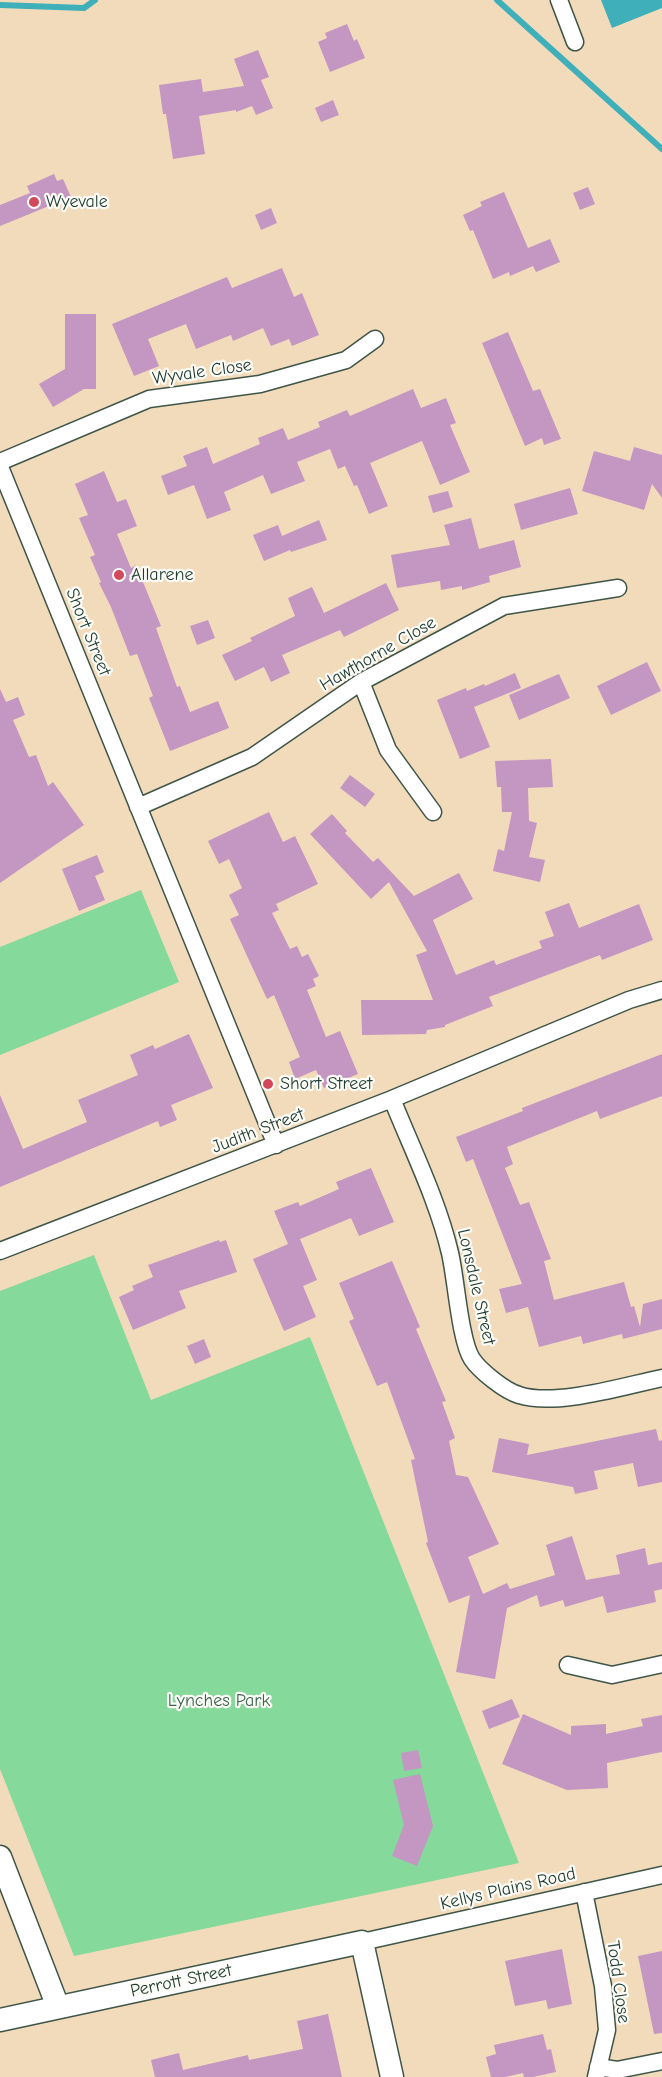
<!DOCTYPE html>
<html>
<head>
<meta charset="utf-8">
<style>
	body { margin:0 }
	canvas { display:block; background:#f2dbbb }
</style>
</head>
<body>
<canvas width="662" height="2077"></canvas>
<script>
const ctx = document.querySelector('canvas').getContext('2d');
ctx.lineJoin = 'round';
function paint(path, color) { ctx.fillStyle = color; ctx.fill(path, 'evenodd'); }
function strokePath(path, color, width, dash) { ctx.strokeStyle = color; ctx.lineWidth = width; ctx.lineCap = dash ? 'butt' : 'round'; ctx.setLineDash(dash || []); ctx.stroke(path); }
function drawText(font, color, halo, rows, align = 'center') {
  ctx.font = font + ' "Comic Neue",sans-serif'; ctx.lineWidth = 4.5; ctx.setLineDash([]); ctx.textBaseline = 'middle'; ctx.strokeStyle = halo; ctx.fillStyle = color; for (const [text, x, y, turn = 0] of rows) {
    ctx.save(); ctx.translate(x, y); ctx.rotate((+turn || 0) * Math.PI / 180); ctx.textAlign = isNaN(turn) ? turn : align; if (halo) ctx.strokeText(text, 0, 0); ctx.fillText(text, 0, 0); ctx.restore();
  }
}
paint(new Path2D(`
	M 141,890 L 179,982 L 0,1055 L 0,947 Z
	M 94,1255 L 151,1400 L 310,1337 L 519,1863 L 74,1956 L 0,1769 L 0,1291 Z`), '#85d99b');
paint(new Path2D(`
	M 601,0 L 662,0 L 662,8 L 612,28 Z`), '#3fafb9');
strokePath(new Path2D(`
	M 497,0 L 662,149
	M 0,5 L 84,8 L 95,0`), '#3fafb9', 6);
paint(new Path2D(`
	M 347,24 L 354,41 L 357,39 L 365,58 L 330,72 L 318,42 L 327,38 L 325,33 Z
	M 258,50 L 269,77 L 261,80 L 273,108 L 256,115 L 252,106 L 236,112 L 236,110 L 199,116 L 205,154 L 173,159 L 166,114 L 163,114 L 159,85 L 201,79 L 203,92 L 244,86 L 234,59 Z
	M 333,100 L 339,115 L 321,122 L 315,108 Z
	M 54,174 L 57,181 L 63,179 L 71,197 L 0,226 L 0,205 L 30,193 L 27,186 Z
	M 588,187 L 595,204 L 580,210 L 573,193 Z
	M 504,192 L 528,248 L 550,239 L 560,262 L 536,272 L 533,266 L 510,276 L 509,272 L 493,279 L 473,230 L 470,231 L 463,215 L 482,206 L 480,202 Z
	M 271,208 L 277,223 L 261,230 L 255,215 Z
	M 282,268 L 294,297 L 302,293 L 319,335 L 292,346 L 289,339 L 271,346 L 263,328 L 233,341 L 231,335 L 196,349 L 186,324 L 148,339 L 159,366 L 134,376 L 112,324 L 227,277 L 232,288 Z
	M 65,314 L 96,314 L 96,389 L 84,389 L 53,407 L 39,384 L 65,369 Z
	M 508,332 L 533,391 L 540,389 L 561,439 L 544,445 L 542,438 L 525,446 L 482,343 Z
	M 413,389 L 421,408 L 446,398 L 456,423 L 450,425 L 470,472 L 440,485 L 422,441 L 370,463 L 388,506 L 369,514 L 357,485 L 354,486 L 345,466 L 338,469 L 330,449 L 297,462 L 305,481 L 271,494 L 263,475 L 224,492 L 231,510 L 207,519 L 194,485 L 168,495 L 161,476 L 187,466 L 183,456 L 207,447 L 213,464 L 260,444 L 258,438 L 283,428 L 288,440 L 320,427 L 318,422 L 347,410 L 350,416 Z
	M 634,447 L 662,455 L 662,498 L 652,484 L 644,510 L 582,491 L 594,451 L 630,461 Z
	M 104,471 L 117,502 L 126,499 L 137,526 L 117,534 L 131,568 L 136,565 L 161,626 L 156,628 L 177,687 L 180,686 L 190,712 L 218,701 L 229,728 L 170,751 L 149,698 L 153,696 L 137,654 L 130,656 L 111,607 L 99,583 L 101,582 L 90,557 L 95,555 L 79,518 L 88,515 L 75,484 Z
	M 570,488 L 578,514 L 521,530 L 514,504 Z
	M 448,491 L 453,507 L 433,513 L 428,496 Z
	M 471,518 L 479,549 L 514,540 L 521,567 L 489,576 L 490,582 L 462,590 L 462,586 L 441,590 L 440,581 L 397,588 L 391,555 L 450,545 L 444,525 Z
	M 319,520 L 327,540 L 291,552 L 290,550 L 264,561 L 253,535 L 278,525 L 282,536 Z
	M 386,583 L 399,610 L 344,637 L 340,630 L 282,655 L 290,673 L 271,682 L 264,667 L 235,681 L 222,655 L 252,641 L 250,638 L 295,616 L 288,598 L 312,587 L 324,613 Z
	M 208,620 L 215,638 L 197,645 L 190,626 Z
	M 647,662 L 661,691 L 611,715 L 597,686 Z
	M 515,673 L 521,688 L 474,707 L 490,747 L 460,759 L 437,700 L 466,688 L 467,691 L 484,684 L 485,686 Z
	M 559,674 L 570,698 L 519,720 L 509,695 Z
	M 0,689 L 6,702 L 18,697 L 25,715 L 13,720 L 29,757 L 36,755 L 48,786 L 53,782 L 84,825 L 0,883 Z
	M 551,759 L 553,787 L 528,788 L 529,821 L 537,823 L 529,857 L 545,860 L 540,882 L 493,871 L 498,849 L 504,851 L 512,812 L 502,812 L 501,787 L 497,787 L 495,761 Z
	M 350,775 L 375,794 L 365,807 L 340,788 Z
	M 269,812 L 283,842 L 295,836 L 318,884 L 276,904 L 279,910 L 272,913 L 290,949 L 297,946 L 302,957 L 308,954 L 319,976 L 313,979 L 316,986 L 307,990 L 326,1037 L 340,1031 L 358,1074 L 324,1088 L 316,1070 L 295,1079 L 289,1062 L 300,1057 L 274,995 L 267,999 L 230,919 L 239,915 L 229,895 L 242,888 L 229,859 L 219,864 L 208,841 Z
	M 332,814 L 347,831 L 345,833 L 373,862 L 378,858 L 414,896 L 459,873 L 473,899 L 433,920 L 456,975 L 494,960 L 496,965 L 542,948 L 539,941 L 554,936 L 545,912 L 569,903 L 579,928 L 639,904 L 653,940 L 602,960 L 600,955 L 489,997 L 493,1006 L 445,1025 L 445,1027 L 427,1030 L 426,1034 L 362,1035 L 361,1000 L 433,1000 L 416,955 L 427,951 L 389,882 L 371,899 L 310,834 Z
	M 97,855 L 104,872 L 95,876 L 105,900 L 79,911 L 62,869 Z
	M 189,1034 L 213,1088 L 171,1105 L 177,1120 L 160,1127 L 158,1121 L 0,1187 L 0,1095 L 23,1149 L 87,1122 L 78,1100 L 138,1075 L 130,1055 L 153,1045 L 155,1049 Z
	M 662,1054 L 662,1096 L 600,1119 L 597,1111 L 507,1147 L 513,1164 L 505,1168 L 520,1205 L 529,1202 L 551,1259 L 544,1261 L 554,1300 L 624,1282 L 631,1307 L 634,1306 L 640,1327 L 643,1304 L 662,1299 L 662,1329 L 623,1339 L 622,1334 L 583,1344 L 581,1336 L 539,1347 L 528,1307 L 506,1313 L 499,1289 L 522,1284 L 473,1159 L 466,1162 L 456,1137 L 523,1111 L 522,1108 Z
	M 371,1168 L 394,1222 L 359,1236 L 351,1218 L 288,1244 L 274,1211 L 298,1202 L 300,1206 L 339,1189 L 336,1182 Z
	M 300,1239 L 317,1280 L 303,1286 L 316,1317 L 284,1331 L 253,1259 Z
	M 219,1240 L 220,1242 L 226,1240 L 237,1272 L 179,1291 L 186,1308 L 133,1330 L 119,1297 L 134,1290 L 132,1286 L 153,1277 L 148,1265 Z
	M 392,1261 L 420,1327 L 416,1329 L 446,1401 L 442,1402 L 455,1438 L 449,1441 L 456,1475 L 468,1477 L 499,1544 L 468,1557 L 483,1594 L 507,1583 L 510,1589 L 555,1575 L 546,1545 L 572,1536 L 586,1580 L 620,1574 L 616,1555 L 645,1548 L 648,1565 L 662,1562 L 662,1589 L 654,1591 L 656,1602 L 607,1613 L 603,1596 L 565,1607 L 563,1600 L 540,1607 L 537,1595 L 507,1608 L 495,1679 L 456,1672 L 470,1595 L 449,1603 L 426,1543 L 428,1542 L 411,1460 L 415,1459 L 387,1382 L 377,1386 L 349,1321 L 354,1319 L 339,1283 Z
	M 204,1339 L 211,1357 L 195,1364 L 187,1346 Z
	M 656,1429 L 659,1441 L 662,1440 L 662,1482 L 638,1487 L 633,1463 L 594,1471 L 598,1489 L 575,1494 L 573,1487 L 492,1472 L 499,1438 L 529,1444 L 527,1455 Z
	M 512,1699 L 520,1717 L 489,1729 L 482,1711 Z
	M 523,1714 L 571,1735 L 571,1726 L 606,1724 L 606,1734 L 643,1726 L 641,1719 L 662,1715 L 662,1752 L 607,1763 L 608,1788 L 567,1790 L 502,1764 Z
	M 418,1750 L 422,1768 L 404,1771 L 401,1753 Z
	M 420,1774 L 433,1826 L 417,1866 L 392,1856 L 404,1825 L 393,1780 Z
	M 562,1949 L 572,2004 L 548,2009 L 546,2000 L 515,2006 L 505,1961 Z
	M 662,1951 L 662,2033 L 654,2034 L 638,1956 Z
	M 328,2014 L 342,2077 L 155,2077 L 151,2060 L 179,2053 L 183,2070 L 248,2055 L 249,2060 L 303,2049 L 297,2021 Z
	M 543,2034 L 547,2050 L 551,2049 L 556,2072 L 533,2077 L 524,2077 L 523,2073 L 505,2077 L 491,2077 L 486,2057 L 496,2054 L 494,2045 Z`), '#c496c2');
const street = new Path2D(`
	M 559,0 L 575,42
	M 0,462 L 149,399 L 260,384 L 346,360 L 375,339
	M 0,467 L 276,1145
	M 361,682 L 388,750 L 433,812
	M 138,807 L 252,757 L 361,682 L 504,606 L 618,588
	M 392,1099 C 412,1149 438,1201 450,1253 C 456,1278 460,1341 472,1359 C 480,1371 505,1391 519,1395 C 556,1407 623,1386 662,1378
	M 0,1251 L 392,1099 L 629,1000 L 662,990
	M 568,1665 L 612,1675 L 662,1664
	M 584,1892 L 603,1986 L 607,2030 L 596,2077
	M 362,1942 L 662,1875
	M 598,2067 L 617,2070 L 662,2061`);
const secondary = new Path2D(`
	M 0,1857 L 58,2007
	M 0,2020 L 362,1942 L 392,2077`);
strokePath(street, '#3f5548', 19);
strokePath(secondary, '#3f5548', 25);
strokePath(street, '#fff', 16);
strokePath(secondary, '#fff', 22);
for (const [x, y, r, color] of [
	[34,202,6,"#d1495b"],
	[119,575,6,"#d1495b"],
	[268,1084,6,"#d1495b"]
]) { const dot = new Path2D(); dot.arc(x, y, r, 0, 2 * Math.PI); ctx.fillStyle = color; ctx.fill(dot); strokePath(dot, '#fdfcf7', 2); }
drawText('18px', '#1f3d34', '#fdfcf7', [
	["Wyevale",46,202],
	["Allarene",131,575],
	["Short Street",280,1084]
], 'left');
drawText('18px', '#1f3d34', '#fdfcf7', [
	["Wyvale Close",202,372,-8],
	["Short Street",88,632,68],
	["Hawthorne Close",378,654,-30],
	["Judith Street",258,1131,-21],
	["Lonsdale Street",476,1287,77],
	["Kellys Plains Road",508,1889,-13],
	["Perrott Street",181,1981,-12],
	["Todd Close",618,1982,82]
]);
drawText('18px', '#38644e', '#fdfcf7', [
	["Lynches Park",219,1701]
]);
</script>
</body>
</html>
